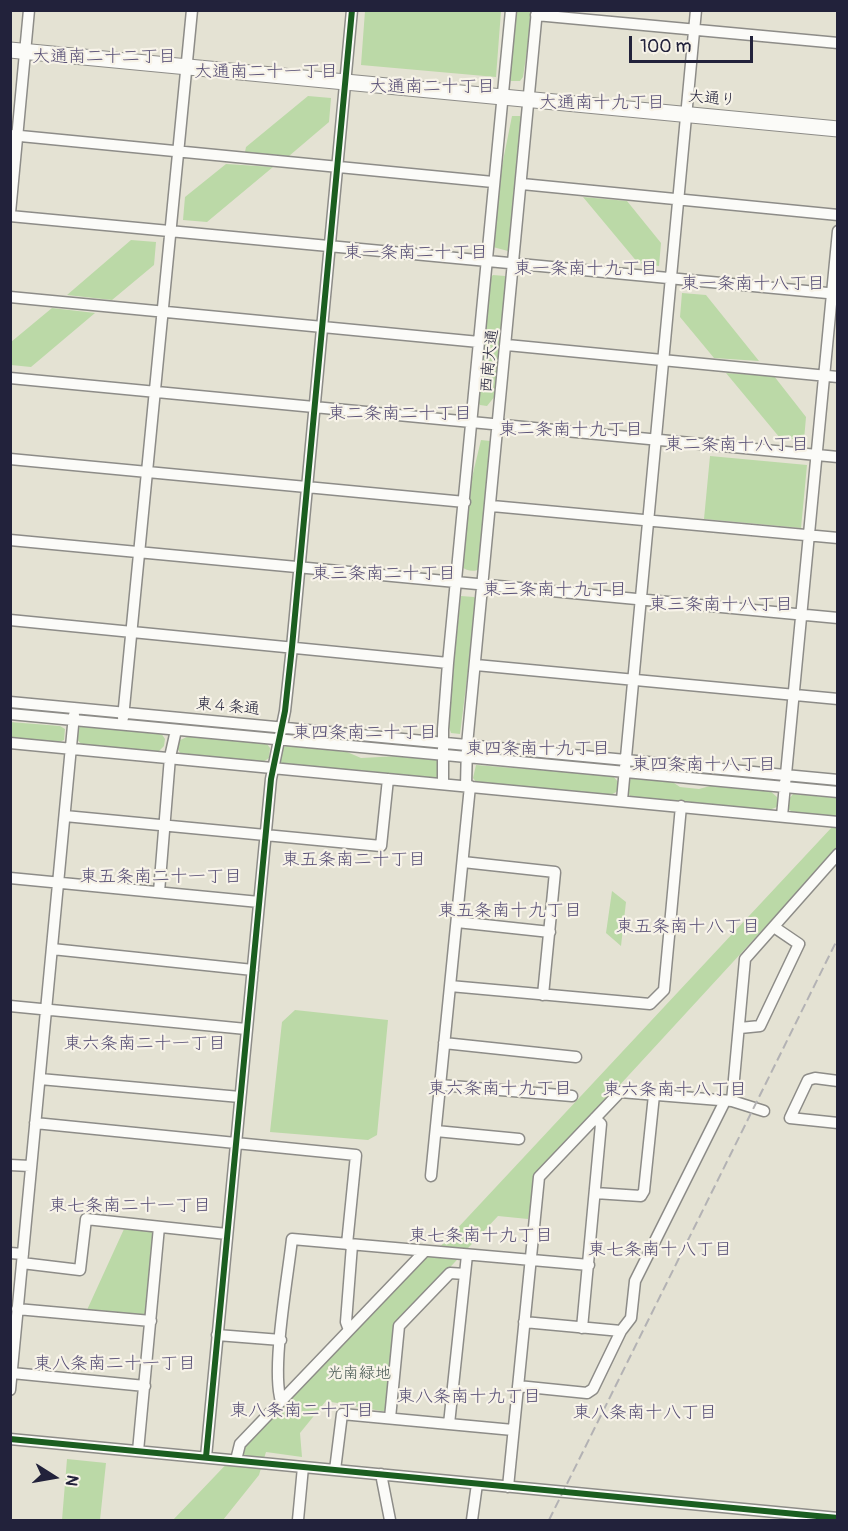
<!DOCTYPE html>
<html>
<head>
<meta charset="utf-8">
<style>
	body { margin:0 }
	#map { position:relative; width:848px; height:1531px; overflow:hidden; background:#e4e2d3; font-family:Pangolin,sans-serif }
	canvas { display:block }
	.frame { position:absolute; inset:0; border:12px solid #22223b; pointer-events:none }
	.north { position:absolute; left:24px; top:1447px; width:60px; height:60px; -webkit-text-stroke:4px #f7f3e8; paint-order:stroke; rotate:101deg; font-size:16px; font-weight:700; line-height:24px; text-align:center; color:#22223b }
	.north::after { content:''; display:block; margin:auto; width:21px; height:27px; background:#22223b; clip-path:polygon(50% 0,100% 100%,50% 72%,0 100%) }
	.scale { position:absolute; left:629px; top:36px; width:124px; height:27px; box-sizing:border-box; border:3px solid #22223b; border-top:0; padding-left:8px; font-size:18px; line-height:21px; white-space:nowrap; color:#22223b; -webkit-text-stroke:4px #f7f3e8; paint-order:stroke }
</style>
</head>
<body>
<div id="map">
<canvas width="848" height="1531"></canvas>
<div class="frame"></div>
<div class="north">N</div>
<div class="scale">100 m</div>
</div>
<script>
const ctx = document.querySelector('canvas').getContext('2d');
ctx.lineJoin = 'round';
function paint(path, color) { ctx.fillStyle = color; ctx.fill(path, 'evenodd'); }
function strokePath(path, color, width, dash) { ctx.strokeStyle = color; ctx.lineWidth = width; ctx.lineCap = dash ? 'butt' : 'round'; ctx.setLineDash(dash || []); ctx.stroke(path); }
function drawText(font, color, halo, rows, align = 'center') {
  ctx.font = font + ' Pangolin,"Klee One",sans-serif'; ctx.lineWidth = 4.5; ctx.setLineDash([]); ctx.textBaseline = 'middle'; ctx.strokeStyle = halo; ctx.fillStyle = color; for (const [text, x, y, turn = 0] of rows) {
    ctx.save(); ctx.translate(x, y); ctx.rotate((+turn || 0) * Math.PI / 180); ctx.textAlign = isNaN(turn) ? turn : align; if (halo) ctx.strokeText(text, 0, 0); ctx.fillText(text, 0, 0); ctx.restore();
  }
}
paint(new Path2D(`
	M 365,11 L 501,11 L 496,77 L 361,65 Z
	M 516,11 L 533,11 L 523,77 L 520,81 L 511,81 L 509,77 Z
	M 308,96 L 331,98 L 329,122 L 289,156 L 245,152 L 246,147 Z
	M 512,116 L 520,116 L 523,119 L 510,248 L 508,251 L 493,247 L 498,186 Z
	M 226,164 L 273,167 L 207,222 L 183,220 L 185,197 Z
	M 583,197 L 627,201 L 661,243 L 659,266 L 638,263 Z
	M 131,240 L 156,242 L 154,265 L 112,300 L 67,295 Z
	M 493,275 L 505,276 L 508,279 L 495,396 L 487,406 L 480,405 L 478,401 L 490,278 Z
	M 682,293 L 706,295 L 759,361 L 714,358 L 680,317 Z
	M 52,308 L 95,313 L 31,367 L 11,365 L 11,342 Z
	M 726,373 L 774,376 L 806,417 L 804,440 L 780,438 Z
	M 481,440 L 490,441 L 493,445 L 480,569 C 475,572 466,571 462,567 L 469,490 Z
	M 710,456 L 807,465 L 801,528 L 704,519 Z
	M 461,596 L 474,597 L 477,600 L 460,734 L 451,733 L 447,721 Z
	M 10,722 L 60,726 L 65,729 L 64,740 L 57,743 L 11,739 Z
	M 83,725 L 161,733 L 165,739 L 164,746 L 158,752 L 81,744 L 76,738 L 76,730 Z
	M 189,736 L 267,744 L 270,748 L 269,758 L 260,764 L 181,754 L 177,748 L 178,741 Z
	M 287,746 L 347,752 L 361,758 L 399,756 L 437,759 L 441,762 L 440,776 L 435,779 L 279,763 L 282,748 Z
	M 476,765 L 613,776 L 619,783 L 618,791 L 609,796 L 477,783 L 473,778 Z
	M 634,778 L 671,781 L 680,787 L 699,789 L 714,785 L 769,790 L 777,797 L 777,807 L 769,810 L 631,797 L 627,792 L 628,781 Z
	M 793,794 L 837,798 L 837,817 L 794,813 L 788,809 L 789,799 Z
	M 833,826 L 837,827 L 837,849 L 536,1176 L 528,1219 L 498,1216 L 396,1325 L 387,1412 L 326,1401 L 300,1433 L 302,1457 L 266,1452 L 259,1475 L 223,1520 L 173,1520 L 425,1256 L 439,1248 Z
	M 612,891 L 626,902 L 621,946 L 606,933 Z
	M 295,1010 L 388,1020 L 377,1135 L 368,1140 L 270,1132 L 282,1022 Z
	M 124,1229 L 154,1232 L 146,1316 L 87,1310 Z
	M 67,1459 L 106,1463 L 100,1520 L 62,1520 Z`), '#bbd9a7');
const minor = new Path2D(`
	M 536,15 L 838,43
	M 10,135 L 493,182
	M 522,184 L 838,215
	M 10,213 L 29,10
	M 10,216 L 838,294
	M 10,297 L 479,342
	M 507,345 L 838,377
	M 10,378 L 838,457
	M 10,459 L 465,502
	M 492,506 L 838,538
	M 10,540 L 838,618
	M 10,620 L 448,663
	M 476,665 L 838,699
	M 10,702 L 838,780
	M 10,714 L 838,792
	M 123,718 L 192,10
	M 10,743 L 838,822
	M 443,784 L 443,729 L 448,663 L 511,10
	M 466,786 L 467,745 L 537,10
	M 622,800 L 696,10
	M 65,816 L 381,846 L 388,779
	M 782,816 L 838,231
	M 463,862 L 555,872 L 543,995
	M 10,878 L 259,902
	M 159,892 L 170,757 L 176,730
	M 457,922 L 550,932
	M 52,949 L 253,970
	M 450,986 L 650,1004 L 664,990 L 681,806
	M 10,1006 L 246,1029
	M 740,1028 L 760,1026 L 799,944 L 774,927
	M 444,1043 L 576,1057
	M 40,1079 L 240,1097
	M 838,1081 L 815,1078 L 808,1080 L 790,1118 L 838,1123
	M 440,1085 L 572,1096
	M 732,1101 L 745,959 L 838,854
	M 35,1123 L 356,1155 L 347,1244
	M 436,1131 L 519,1139
	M 10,1165 L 30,1166
	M 431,1176 L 470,786
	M 595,1193 L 641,1196 L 644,1191 L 654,1095
	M 10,1253 L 23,1254
	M 22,1263 L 80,1270 L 86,1219 L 227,1234
	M 17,1309 L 151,1321
	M 582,1328 L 601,1124 L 595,1118
	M 349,1330 L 346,1322 L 352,1245
	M 621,1331 L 631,1318 L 635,1281 L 725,1101
	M 217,1335 L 281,1340
	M 12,1373 L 145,1386
	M 518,1386 L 587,1393 L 593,1389 L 621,1331 L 524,1322
	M 10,1390 L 74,715
	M 281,1401 C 271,1369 288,1276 292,1239 L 589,1265
	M 390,1418 L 399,1326 L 450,1273 L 465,1274
	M 449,1424 L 467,1255
	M 10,1439 L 838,1518
	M 138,1451 L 159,1227
	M 206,1457 L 271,779 L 285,711 L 292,647 L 352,10
	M 236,1460 L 240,1444 L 424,1252
	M 335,1470 L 342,1414 L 513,1430
	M 381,1474 L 390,1520
	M 508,1487 L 539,1177 L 620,1092 L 732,1101 L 764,1111
	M 298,1520 L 303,1467
	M 472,1520 L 477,1484`);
const highway = new Path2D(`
	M 10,50 L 838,129`);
strokePath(minor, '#8d8c88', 13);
strokePath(highway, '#8d8c88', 17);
strokePath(minor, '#fbfbf8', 10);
strokePath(highway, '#fbfbf8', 15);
strokePath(new Path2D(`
	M 549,1520 L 838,938`), '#b3b2b4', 2, [9, 4.5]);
strokePath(new Path2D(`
	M 10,1439 L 838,1518
	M 206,1457 L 271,779 L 285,711 L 292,647 L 352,10`), '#1b5e20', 6);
drawText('16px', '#22223b', '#f7f3e8', [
	["大通り",712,99,5],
	["西南大通",490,361,-84],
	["東４条通",228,707,5]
]);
drawText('16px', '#465751', '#f7f3e8', [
	["光南緑地",359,1374]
]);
drawText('18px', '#585076', '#f7f3e8', [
	["大通南二十二丁目",104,57],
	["大通南二十一丁目",266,72],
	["大通南二十丁目",432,87],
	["大通南十九丁目",602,103],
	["東一条南二十丁目",416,253],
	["東一条南十九丁目",586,269],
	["東一条南十八丁目",753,284],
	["東二条南二十丁目",400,414],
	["東二条南十九丁目",571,430],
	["東二条南十八丁目",737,445],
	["東三条南二十丁目",384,574],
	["東三条南十九丁目",555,590],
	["東三条南十八丁目",721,605],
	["東四条南二十丁目",365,733],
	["東四条南十九丁目",538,749],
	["東四条南十八丁目",704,765],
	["東五条南二十丁目",354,860],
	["東五条南二十一丁目",161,877],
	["東五条南十九丁目",510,911],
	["東五条南十八丁目",688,927],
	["東六条南二十一丁目",145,1044],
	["東六条南十九丁目",500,1089],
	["東六条南十八丁目",675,1090],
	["東七条南二十一丁目",130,1206],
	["東七条南十九丁目",481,1236],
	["東七条南十八丁目",660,1250],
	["東八条南二十一丁目",115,1364],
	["東八条南十九丁目",469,1397],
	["東八条南二十丁目",302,1411],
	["東八条南十八丁目",645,1413]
]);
</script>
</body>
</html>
